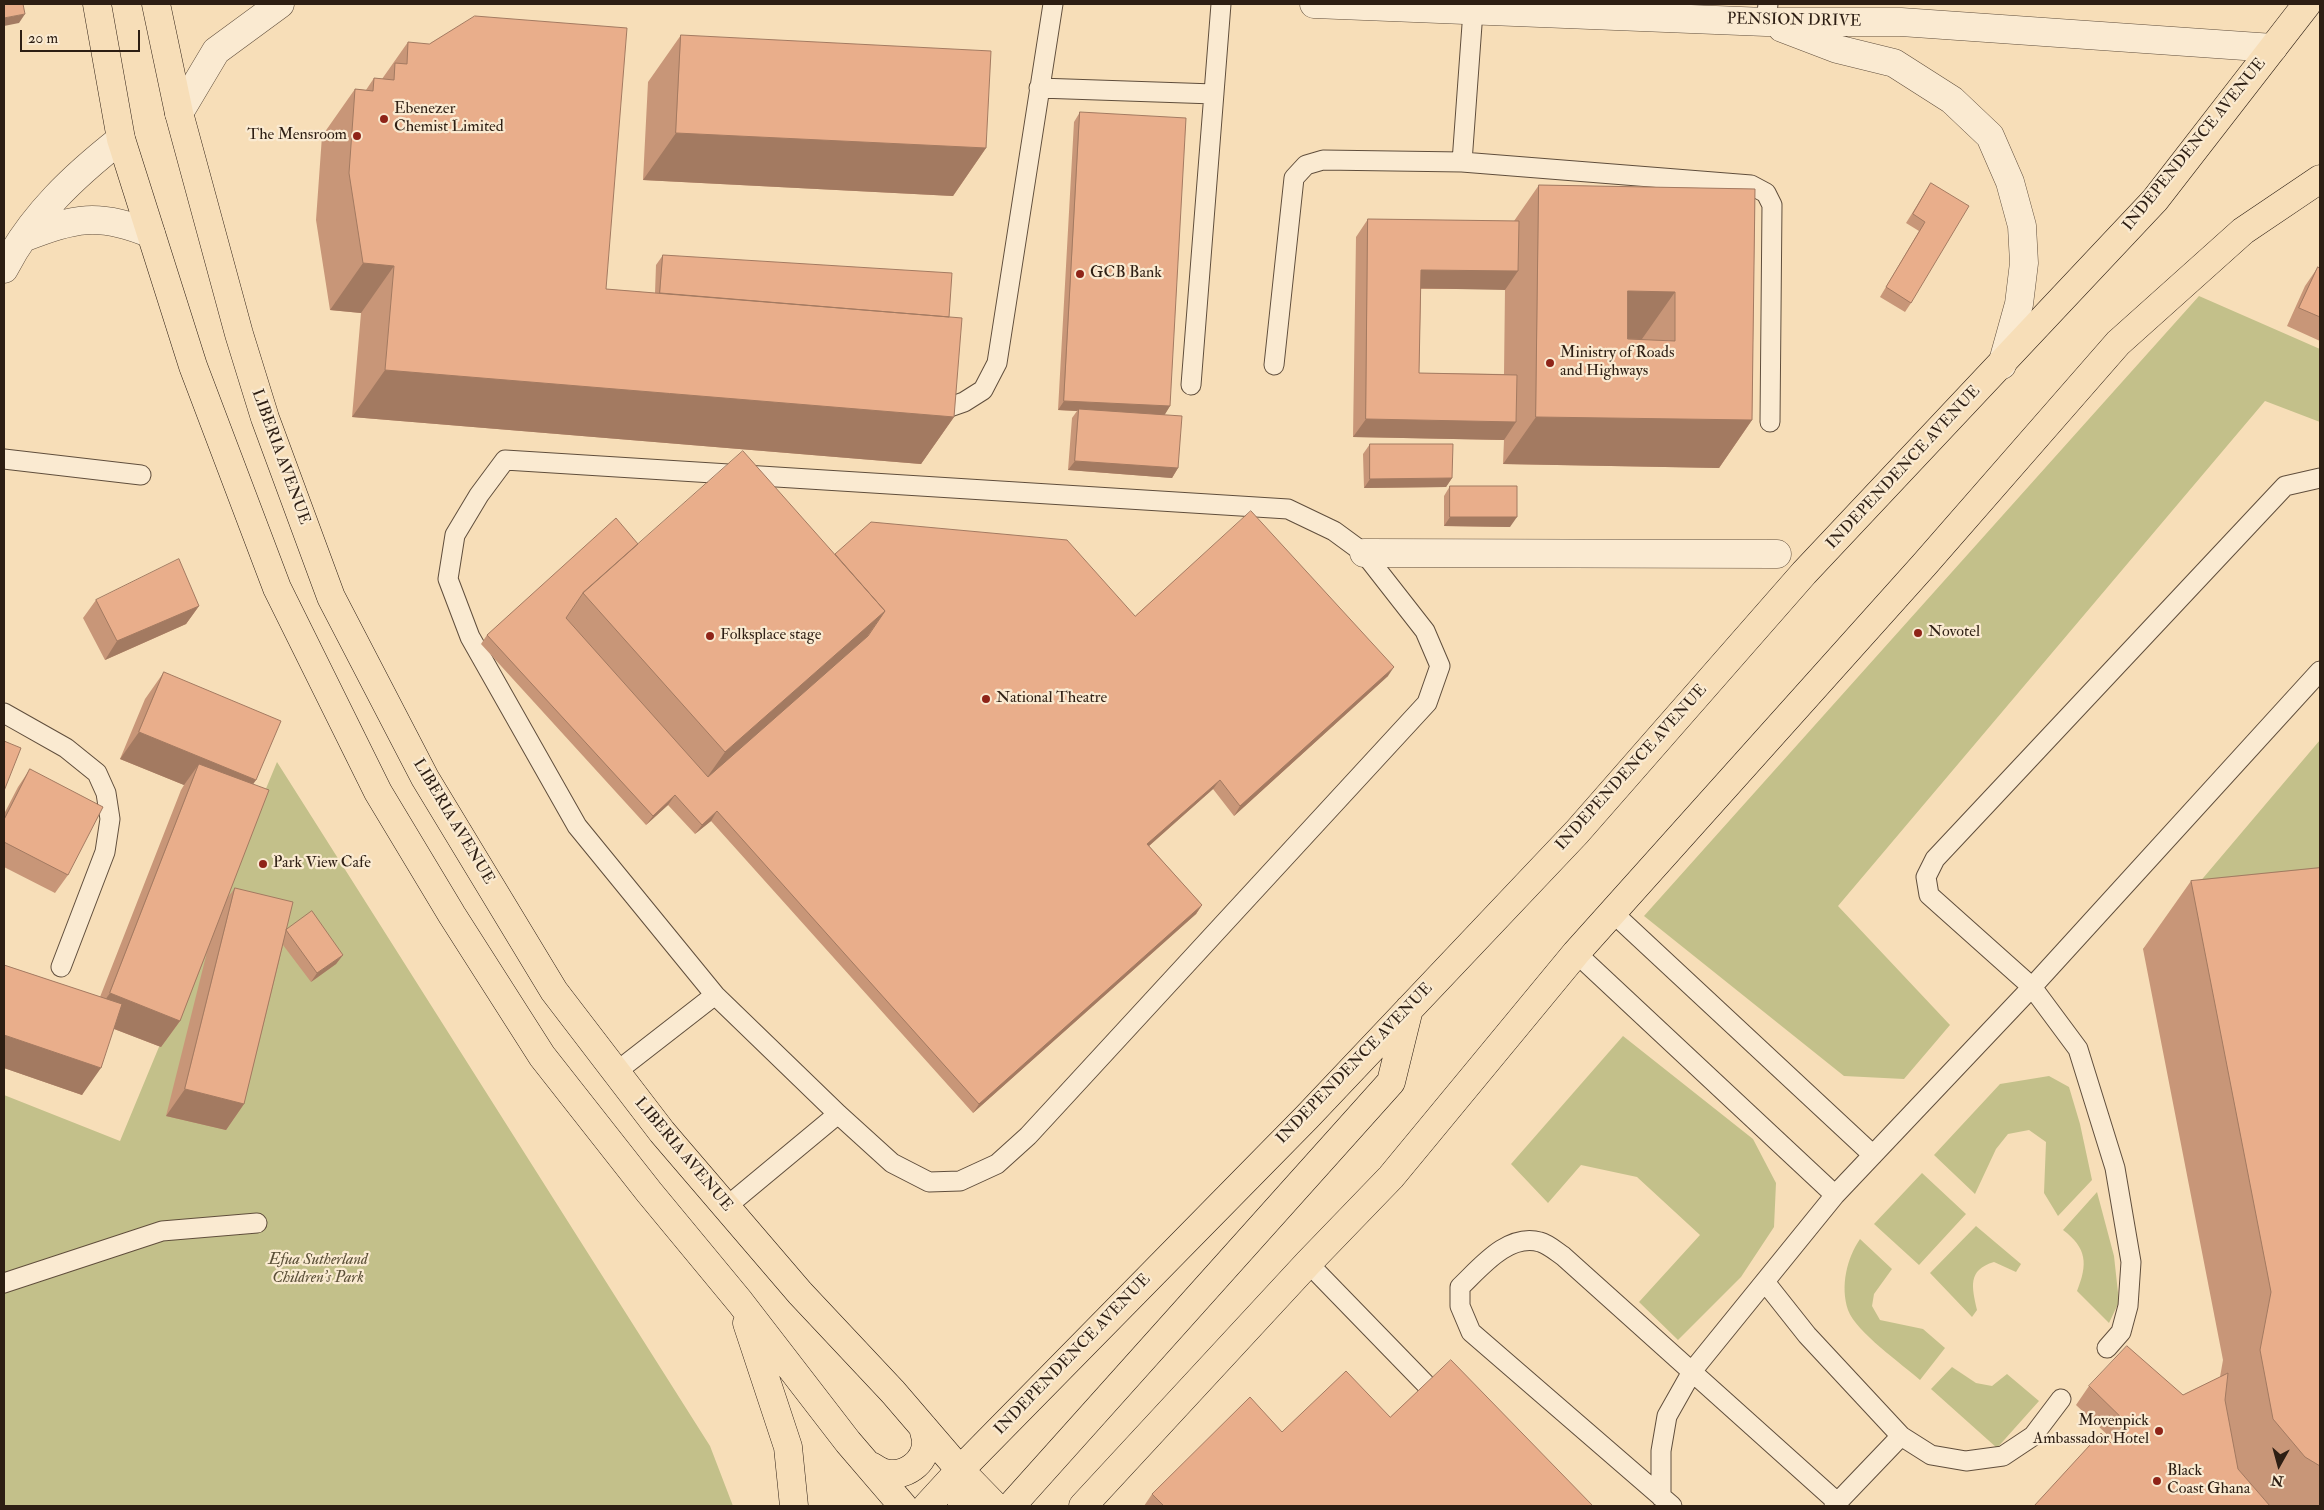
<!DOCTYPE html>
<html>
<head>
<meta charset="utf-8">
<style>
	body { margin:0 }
	#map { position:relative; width:2324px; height:1510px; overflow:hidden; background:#f7deb8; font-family:"IM FELL Double Pica",serif }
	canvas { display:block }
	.frame { position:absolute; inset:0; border:5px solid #2d1e13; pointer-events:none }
	.north { position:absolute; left:2254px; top:1440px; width:50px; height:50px; -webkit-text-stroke:4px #faead1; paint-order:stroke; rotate:187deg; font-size:14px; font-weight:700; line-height:20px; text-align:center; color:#2d1e13 }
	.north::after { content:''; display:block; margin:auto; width:18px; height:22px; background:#2d1e13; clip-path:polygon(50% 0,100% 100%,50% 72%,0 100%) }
	.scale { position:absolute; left:20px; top:30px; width:120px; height:22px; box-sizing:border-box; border:2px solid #2d1e13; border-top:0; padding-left:6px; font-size:15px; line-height:18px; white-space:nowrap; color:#2d1e13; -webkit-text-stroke:4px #faead1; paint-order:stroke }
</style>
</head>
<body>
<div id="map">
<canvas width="2324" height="1510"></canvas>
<div class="frame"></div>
<div class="north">N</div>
<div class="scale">20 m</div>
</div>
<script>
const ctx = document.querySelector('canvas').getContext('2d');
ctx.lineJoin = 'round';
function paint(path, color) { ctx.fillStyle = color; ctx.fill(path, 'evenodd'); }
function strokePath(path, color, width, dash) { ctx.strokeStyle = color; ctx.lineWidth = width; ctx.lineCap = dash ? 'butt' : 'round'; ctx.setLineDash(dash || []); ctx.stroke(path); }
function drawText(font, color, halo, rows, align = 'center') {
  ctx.font = font + ' "IM FELL Double Pica",serif'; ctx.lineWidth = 4.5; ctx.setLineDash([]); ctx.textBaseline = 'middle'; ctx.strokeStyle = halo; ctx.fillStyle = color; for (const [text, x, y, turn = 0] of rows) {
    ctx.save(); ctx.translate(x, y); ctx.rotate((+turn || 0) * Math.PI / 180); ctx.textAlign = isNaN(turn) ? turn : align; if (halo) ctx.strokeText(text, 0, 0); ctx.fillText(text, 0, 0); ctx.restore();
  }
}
paint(new Path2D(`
	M 2199,296 L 2320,349 L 2320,422 L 2265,401 L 1838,906 L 1950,1025 L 1904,1079 L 1844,1076 L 1644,916 Z
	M 2320,740 L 2320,1190 L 2143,949 Z
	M 277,762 L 710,1446 L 733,1506 L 4,1506 L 4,1095 L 120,1141 Z
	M 1623,1036 L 1753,1139 L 1776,1183 L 1774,1227 L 1741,1277 L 1678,1340 L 1639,1302 L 1700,1235 L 1637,1177 L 1581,1165 L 1548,1203 L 1511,1164 Z
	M 2049,1076 L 2069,1087 L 2080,1124 L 2092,1180 L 2058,1216 L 2044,1193 L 2046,1142 L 2029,1130 L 2008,1134 L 1996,1149 L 1975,1194 L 1934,1155 L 2000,1084 Z
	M 1922,1173 L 1966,1214 L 1919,1265 L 1874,1224 Z
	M 2097,1192 L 2114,1256 L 2119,1302 L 2109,1323 L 2077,1291 C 2088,1264 2087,1248 2063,1230 Z
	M 1976,1226 L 2021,1264 L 2016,1272 L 1994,1262 C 1967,1270 1972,1287 1977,1310 L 1972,1317 L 1930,1273 Z
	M 1860,1239 L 1892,1269 L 1874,1294 L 1872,1306 L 1880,1320 L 1923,1329 L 1945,1348 L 1920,1380 C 1902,1364 1856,1332 1848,1310 C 1840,1286 1847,1258 1860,1239 Z
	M 1952,1367 L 1976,1383 L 1992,1386 L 2007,1374 L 2039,1401 L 1997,1448 L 1931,1389 Z`), '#c3c08a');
const service = new Path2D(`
	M 1766,22 L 1768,4
	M 1039,88 L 1214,94
	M 1462,162 L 1473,11
	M 1274,365 L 1294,178 L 1306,165 L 1323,160 L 1462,162 L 1751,185 L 1766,193 L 1772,205 L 1770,422
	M 1191,385 L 1221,4
	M 941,410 L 964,402 L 983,390 L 997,363 L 1053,4
	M 4,459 L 141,475
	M 505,460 L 1288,509 L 1334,531 L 1364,553 L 1425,631 L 1440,666 L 1427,703 L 1028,1136 L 997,1164 L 960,1181 L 929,1182 L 892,1163 L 838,1114 L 715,995 L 577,826 L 470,637 L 448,579 L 455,535 L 479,495 Z
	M 4,713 L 66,748 L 97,773 L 106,793 L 110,819 L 105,852 L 61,967
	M 1612,912 L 1873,1155
	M 1576,953 L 1835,1195
	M 616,1072 L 715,995
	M 726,1207 L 838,1114
	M 1308,1263 L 1443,1402
	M 1765,1282 L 1807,1335 L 1901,1436 L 1931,1455 L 1966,1461 L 2003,1456 L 2033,1436 L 2061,1399
	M 4,1283 L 162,1231 L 257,1223
	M 2107,1348 L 2121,1332 L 2128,1306 L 2131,1262 L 2115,1168 L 2078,1049 L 2032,987 L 1929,895 L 1926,877 L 1935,859 L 2285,486 L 2320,478
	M 1661,1497 L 1661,1451 L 1667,1416 L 1693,1370 L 1835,1195 L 2032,987 L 2320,671
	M 1672,1506 L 1471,1332 L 1460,1306 L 1460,1287 C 1481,1267 1508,1233 1540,1242 C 1548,1244 1557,1252 1563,1256 L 1837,1502
	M 1834,1506 L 1901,1436`);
const minor = new Path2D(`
	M 1314,4 L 1766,22 L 1901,22 L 2273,48
	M 1782,28 L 1837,49 L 1894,63 L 1952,100 L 1990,136 L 2010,182 L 2022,226 L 2024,263 L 2019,304 L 2002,365
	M 179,113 L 216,51 L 280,4
	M 23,238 C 75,218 98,212 151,234
	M 4,269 C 32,215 74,176 121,139
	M 1364,553 L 1777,554`);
const primary = new Path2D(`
	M 97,4 L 121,139 L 193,366 L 277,588 L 378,792 L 452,915 L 542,1056 L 649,1192 L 740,1302 L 848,1442 L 903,1506
	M 156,4 L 179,113 L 239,334 L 265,418 L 331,597 L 425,778 L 554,991 L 662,1132 L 800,1293 L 893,1392 L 960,1470 L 995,1506
	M 747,1323 L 788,1447 L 794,1506
	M 871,1466 C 875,1468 880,1472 885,1473 C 904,1478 926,1463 926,1442 C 926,1438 924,1432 923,1427
	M 960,1470 L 962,1506
	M 927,1506 L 960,1470 L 1307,1117 L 1577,832 L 1804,573 L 2155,200 L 2307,4
	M 1011,1506 L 1391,1082 L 1409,1009
	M 1083,1506 L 1308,1263 L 1391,1177 L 1576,953 L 1924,565 L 2118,343 L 2243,231 L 2320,179`);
strokePath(service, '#604e3c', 21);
strokePath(minor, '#604e3c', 29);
strokePath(primary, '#2d1e13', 29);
strokePath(service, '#faead1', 19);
strokePath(minor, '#faead1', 28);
strokePath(primary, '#f7deb8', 28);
paint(new Path2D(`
	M 681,35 L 986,148 L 953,196 L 643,180 L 648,82 Z
	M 408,42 L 606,289 L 655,293 L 656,265 L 663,255 L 949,317 L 954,417 L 921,464 L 352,417 L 361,313 L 330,310 L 316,220 L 322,136 L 355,89 L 366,90 L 374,78 L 382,79 Z
	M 1080,112 L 1170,406 L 1164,415 L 1178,468 L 1172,478 L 1068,470 L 1072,418 L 1077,411 L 1058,410 L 1074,122 Z
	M 1931,183 L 1911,303 L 1905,312 L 1880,297 L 1919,231 L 1906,223 Z
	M 1539,185 L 1755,189 L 1752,420 L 1719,468 L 1503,464 L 1504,440 L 1353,437 L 1356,237 L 1368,219 L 1514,221 ZM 1421,289 L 1505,289 L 1504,374 L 1419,373 Z
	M 2318,267 L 2320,269 L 2320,341 L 2287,326 L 2305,286 Z
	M 1370,444 L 1452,478 L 1446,487 L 1364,488 L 1363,454 Z
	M 1450,486 L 1510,527 L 1444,526 L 1444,496 Z
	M 638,544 L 835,554 L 1135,616 L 1388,676 L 1234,816 L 1213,789 L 1149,846 L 1202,905 L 1196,914 L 973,1113 L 711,821 L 695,834 L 668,805 L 646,825 L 481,644 L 487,635 Z
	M 96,600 L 199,606 L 186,624 L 105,660 L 83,618 Z
	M 164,672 L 256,780 L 253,784 L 228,897 L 235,888 L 287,930 L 343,955 L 336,964 L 311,982 L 283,945 L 244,1104 L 226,1130 L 166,1116 L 207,952 L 180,1021 L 161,1047 L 114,1029 L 82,1095 L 4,1068 L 4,965 L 100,997 L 181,790 L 184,785 L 120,759 L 145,699 Z
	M 30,769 L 68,875 L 55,893 L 4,867 L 4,814 L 18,787 Z
	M 2320,868 L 2320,1506 L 2034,1506 L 2116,1443 L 2076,1405 L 2089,1386 L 2183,1395 L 2220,1377 L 2223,1360 L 2143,949 L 2191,881 Z
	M 1390,1417 L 1593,1506 L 1144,1506 L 1152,1494 L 1282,1432 Z`), '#c89678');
paint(new Path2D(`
	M 25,14 L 19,23 L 4,26 L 4,18 Z
	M 676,133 L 986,148 L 953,196 L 643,180 Z
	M 363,263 L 394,266 L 361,313 L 330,310 Z
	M 1421,270 L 1518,271 L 1505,290 L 1408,288 Z
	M 1628,291 L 1675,292 L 1642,339 L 1595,338 Z
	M 385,370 L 954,417 L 921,464 L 352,417 Z
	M 1064,401 L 1170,406 L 1164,416 L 1079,409 L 1077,411 L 1058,410 Z
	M 1536,417 L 1752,420 L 1719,468 L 1503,464 Z
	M 1366,419 L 1516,422 L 1504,440 L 1353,437 Z
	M 1075,461 L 1178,468 L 1172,478 L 1068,470 Z
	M 1452,478 L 1446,487 L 1364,488 L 1370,479 Z
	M 1450,517 L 1517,517 L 1510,527 L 1444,526 Z
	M 199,606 L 186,624 L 105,660 L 117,641 Z
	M 885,611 L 861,645 L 701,786 L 725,752 Z
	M 1394,667 L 1388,676 L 1234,816 L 1240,806 Z
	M 139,732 L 256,780 L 237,807 L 199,764 L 184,785 L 120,759 Z
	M 1220,780 L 1213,789 L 1141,853 L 1147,844 Z
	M 675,795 L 668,805 L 646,825 L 653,816 Z
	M 717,811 L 711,821 L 695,834 L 702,825 Z
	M 1202,905 L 1196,914 L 973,1113 L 979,1104 Z
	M 343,955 L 336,964 L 311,982 L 317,973 Z
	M 110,993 L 180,1021 L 161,1047 L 91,1020 Z
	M 4,1035 L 101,1068 L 82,1095 L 4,1068 Z
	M 185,1089 L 244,1104 L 226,1130 L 166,1116 Z`), '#a37a61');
const building = new Path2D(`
	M 4,4 L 23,4 L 25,14 L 4,18 Z
	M 475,16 L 627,28 L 606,289 L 962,318 L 954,417 L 385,370 L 394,266 L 363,263 L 349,173 L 355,89 L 373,91 L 374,78 L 394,80 L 395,63 L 407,64 L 408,42 L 429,44 Z
	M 681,35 L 991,51 L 986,148 L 676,133 Z
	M 1080,112 L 1186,118 L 1170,406 L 1064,401 Z
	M 1931,183 L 1969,206 L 1911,303 L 1886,287 L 1925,222 L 1913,214 Z
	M 1539,185 L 1755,189 L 1752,420 L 1536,417 ZM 1628,291 L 1675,292 L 1675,341 L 1628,339 Z
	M 1368,219 L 1519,221 L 1518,271 L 1421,270 L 1419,373 L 1517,375 L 1516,422 L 1366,419 Z
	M 663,255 L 952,273 L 949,317 L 660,293 Z
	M 2318,267 L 2320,269 L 2320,317 L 2299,308 Z
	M 1079,409 L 1182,416 L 1178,468 L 1075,461 Z
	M 1370,444 L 1453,444 L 1452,478 L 1370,479 Z
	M 743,451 L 885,611 L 725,752 L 583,593 Z
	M 1450,486 L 1517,486 L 1517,517 L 1450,517 Z
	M 1251,511 L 1394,667 L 1240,806 L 1220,780 L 1147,844 L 1202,905 L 979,1104 L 717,811 L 702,825 L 675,795 L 653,816 L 487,635 L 616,518 L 638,544 L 583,593 L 566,618 L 708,777 L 868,636 L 885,611 L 835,554 L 871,522 L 1067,540 L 1135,616 Z
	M 179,559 L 199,606 L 117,641 L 96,600 Z
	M 164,672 L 281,721 L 256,780 L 139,732 Z
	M 4,741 L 21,748 L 4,791 Z
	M 199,764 L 269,790 L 180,1021 L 110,993 Z
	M 30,769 L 103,807 L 68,875 L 4,842 L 4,820 Z
	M 2320,868 L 2320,1466 L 2305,1457 L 2273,1419 L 2260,1350 L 2271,1292 L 2191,881 Z
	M 235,888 L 293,902 L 244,1104 L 185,1089 Z
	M 312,911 L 343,955 L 317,973 L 286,930 Z
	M 4,965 L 122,1004 L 101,1068 L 4,1035 Z
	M 2127,1346 L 2183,1395 L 2228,1373 L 2225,1400 L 2238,1469 L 2270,1506 L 2034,1506 L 2101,1433 L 2113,1445 L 2130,1426 L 2089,1386 Z
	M 1451,1360 L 1593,1506 L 1164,1506 L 1152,1494 L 1250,1397 L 1282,1432 L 1346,1371 L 1390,1417 Z`);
paint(building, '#e9ae8b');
strokePath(building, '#a37a61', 1);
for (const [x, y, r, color] of [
	[384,119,5,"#8f2418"],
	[357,136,5,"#8f2418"],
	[1080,274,5,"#8f2418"],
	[1550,363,5,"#8f2418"],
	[1918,633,5,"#8f2418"],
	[710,636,5,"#8f2418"],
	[986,699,5,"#8f2418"],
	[263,864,5,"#8f2418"],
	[2159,1431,5,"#8f2418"],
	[2157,1481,5,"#8f2418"]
]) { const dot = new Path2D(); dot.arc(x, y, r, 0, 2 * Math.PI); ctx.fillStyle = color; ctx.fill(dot); strokePath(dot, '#faead1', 2); }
drawText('16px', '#2d1e13', '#faead1', [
	["PENSION DRIVE",1794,21,1],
	["INDEPENDENCE AVENUE",2195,145,-51],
	["LIBERIA AVENUE",280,457,70],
	["INDEPENDENCE AVENUE",1904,468,-47],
	["INDEPENDENCE AVENUE",1632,768,-48],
	["LIBERIA AVENUE",453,822,59],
	["INDEPENDENCE AVENUE",1355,1064,-46],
	["LIBERIA AVENUE",683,1155,50],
	["INDEPENDENCE AVENUE",1073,1355,-46]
]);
drawText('16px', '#2d1e13', '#faead1', [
	["Ebenezer",394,110],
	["Chemist Limited",394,128],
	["The Mensroom",347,136,"right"],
	["GCB Bank",1090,274],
	["Ministry of Roads",1560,354],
	["and Highways",1560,372],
	["Novotel",1928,633],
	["Folksplace stage",720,636],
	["National Theatre",996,699],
	["Park View Cafe",273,864],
	["Movenpick",2149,1422,"right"],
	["Ambassador Hotel",2149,1440,"right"],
	["Black",2167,1472],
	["Coast Ghana",2167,1490]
], 'left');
drawText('italic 16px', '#5a4f37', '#faead1', [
	["Efua Sutherland",318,1261],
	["Children's Park",318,1279]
]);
</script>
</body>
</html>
